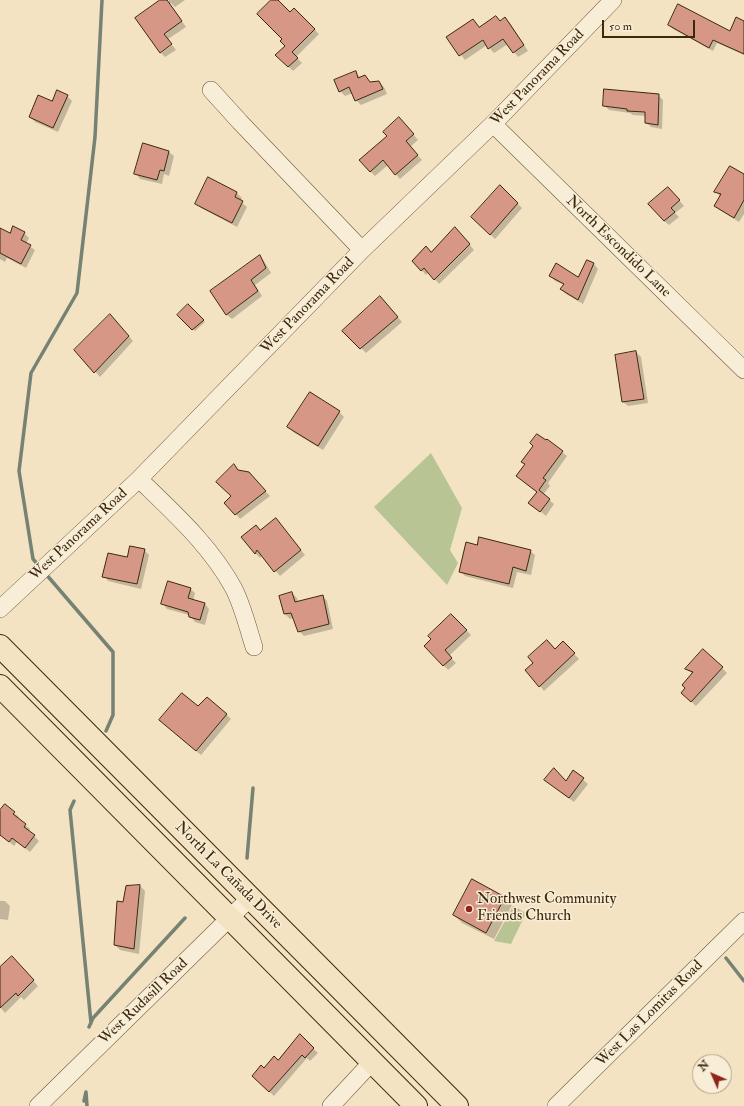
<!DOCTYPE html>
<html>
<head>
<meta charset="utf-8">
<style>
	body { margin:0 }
	#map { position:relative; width:744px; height:1106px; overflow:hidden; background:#f4e3c2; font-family:"IM FELL Double Pica",serif }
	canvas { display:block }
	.north { position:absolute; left:692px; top:1054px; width:40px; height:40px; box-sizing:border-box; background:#f8edd7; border:1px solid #ad9f86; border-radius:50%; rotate:315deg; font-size:11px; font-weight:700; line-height:16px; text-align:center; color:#3c290d }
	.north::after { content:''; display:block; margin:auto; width:14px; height:18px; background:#8f2418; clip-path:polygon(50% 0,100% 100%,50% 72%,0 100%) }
	.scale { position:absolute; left:602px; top:20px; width:93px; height:18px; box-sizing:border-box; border:2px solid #3c290d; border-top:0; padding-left:5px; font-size:12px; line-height:14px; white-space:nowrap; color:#3c290d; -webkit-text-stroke:3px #f8edd7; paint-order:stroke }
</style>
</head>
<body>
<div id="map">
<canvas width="744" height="1106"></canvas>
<div class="north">N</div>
<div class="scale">50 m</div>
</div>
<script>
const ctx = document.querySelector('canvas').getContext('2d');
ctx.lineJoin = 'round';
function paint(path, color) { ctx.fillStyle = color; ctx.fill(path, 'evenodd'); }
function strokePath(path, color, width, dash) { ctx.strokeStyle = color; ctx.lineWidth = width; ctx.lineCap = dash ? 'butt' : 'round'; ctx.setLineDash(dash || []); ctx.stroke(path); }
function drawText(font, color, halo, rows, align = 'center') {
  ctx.font = font + ' "IM FELL Double Pica",serif'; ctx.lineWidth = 3; ctx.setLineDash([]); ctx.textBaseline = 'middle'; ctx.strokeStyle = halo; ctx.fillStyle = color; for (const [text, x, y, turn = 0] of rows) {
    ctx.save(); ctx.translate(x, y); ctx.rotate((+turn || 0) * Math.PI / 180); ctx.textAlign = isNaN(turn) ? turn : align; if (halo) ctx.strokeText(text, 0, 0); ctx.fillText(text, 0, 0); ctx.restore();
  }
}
paint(new Path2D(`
	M 431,453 L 462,508 L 450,550 L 458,563 L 447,585 L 374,507 Z
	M 513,906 L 526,913 L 511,944 L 494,941 Z`), '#b9c495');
paint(new Path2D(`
	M 162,0 L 167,0 L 169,3 L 169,0 L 185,0 L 175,7 L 171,3 L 170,4 L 186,27 L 168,39 L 171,43 L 160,51 Z
	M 272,0 L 277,0 L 290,13 L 294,9 L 319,34 L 296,57 L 302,63 L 293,71 L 277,55 L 286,46 Z
	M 505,19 L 510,23 L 528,51 L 518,57 L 508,44 L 494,53 L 487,45 L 465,60 L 447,37 L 473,20 L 480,28 L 501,22 Z
	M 744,22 L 744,55 L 717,43 L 713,51 L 673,29 L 669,25 L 730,33 Z
	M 172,45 L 176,50 L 165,57 L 161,53 Z
	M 355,72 L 361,78 L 371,83 L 379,82 L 384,87 L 387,94 L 361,105 L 356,100 L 353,93 L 345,96 L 340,91 Z
	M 658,95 L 663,100 L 662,129 L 651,127 L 646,122 L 646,116 L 633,115 L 630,113 L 609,110 L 604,105 Z
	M 67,96 L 72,101 L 58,132 L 35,122 L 30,117 L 53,102 Z
	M 404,123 L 418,140 L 410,147 L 422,160 L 400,179 L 388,165 L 375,176 L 370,171 Z
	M 169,152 L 174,156 L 169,176 L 164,174 L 162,184 L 140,179 L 136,174 Z
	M 744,175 L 744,214 L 739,222 L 720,210 L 715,206 L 720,196 L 716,192 Z
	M 209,179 L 237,193 L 242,198 L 240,201 L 247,207 L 237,227 L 201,208 L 196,203 Z
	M 500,186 L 522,208 L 495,239 L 472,217 Z
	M 673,193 L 684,206 L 675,213 L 679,217 L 669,225 L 664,221 Z
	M 0,229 L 10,234 L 24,233 L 29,238 L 26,244 L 35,250 L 26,268 L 7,258 L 5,262 L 0,259 Z
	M 460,233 L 474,250 L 439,284 L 429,272 L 426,275 L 413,261 L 431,253 Z
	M 260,256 L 264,261 L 271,273 L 255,285 L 262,296 L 232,319 L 227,315 L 211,291 Z
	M 588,261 L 594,264 L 598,269 L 583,304 L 566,294 L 561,289 L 564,285 L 555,281 L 551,276 L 578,278 Z
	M 380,297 L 402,322 L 366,353 L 344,331 Z
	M 188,305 L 205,322 L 195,331 L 179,315 Z
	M 115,320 L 133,341 L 100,377 L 76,350 Z
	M 636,352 L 641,357 L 648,403 L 628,406 L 623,402 Z
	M 310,393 L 339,412 L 344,417 L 323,450 L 293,432 L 289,427 Z
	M 547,440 L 567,456 L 548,483 L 550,486 L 543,495 L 554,504 L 546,516 L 530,503 L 538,492 L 517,476 L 526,465 L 522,462 Z
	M 234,465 L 239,471 L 248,473 L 270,496 L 240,519 L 236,514 L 232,496 Z
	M 280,524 L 305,555 L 280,576 L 262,555 L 260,558 L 255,553 L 243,537 Z
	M 477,546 L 530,551 L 535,555 L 531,575 L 517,572 L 513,588 L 465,576 L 460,571 Z
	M 144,550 L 149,555 L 141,589 L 108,581 L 104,576 Z
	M 190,589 L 195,593 L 193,601 L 205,604 L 209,609 L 205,625 L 195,622 L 189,615 L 167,609 L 163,604 Z
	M 292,593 L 297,598 L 298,602 L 323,596 L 327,601 L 333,629 L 304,636 L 299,631 L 294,618 L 290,619 L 285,614 Z
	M 451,615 L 471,635 L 449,656 L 456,663 L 448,670 L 425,646 Z
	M 563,642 L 579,659 L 544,691 L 527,670 L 555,650 Z
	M 722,668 L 727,673 L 696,706 L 682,693 L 693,674 L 686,669 Z
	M 199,708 L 226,714 L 231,719 L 201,755 L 165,725 Z
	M 574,772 L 588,784 L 574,802 L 551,785 L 566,782 Z
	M 0,811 L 14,813 L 19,817 L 18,819 L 30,829 L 29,831 L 39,841 L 30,852 L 17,842 L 14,846 L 1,835 L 0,836 Z
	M 140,886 L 145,891 L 139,954 L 120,950 L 115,945 L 123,903 Z
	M 504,898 L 512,905 L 494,939 L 462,923 L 454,915 Z
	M 0,901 L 5,901 L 10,906 L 8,920 L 0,919 Z
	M 17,963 L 38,986 L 24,1000 L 21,997 L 5,1013 L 0,1007 L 0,968 Z
	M 300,1036 L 318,1053 L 310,1061 L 307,1058 L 274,1096 L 257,1080 L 264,1069 L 278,1061 Z`), '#0003');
strokePath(new Path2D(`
	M 39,566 L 33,559 L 19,471 L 31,373 L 77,293 L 95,137 L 102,0
	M 45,573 L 113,652 L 113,715 L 106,731
	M 74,801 L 70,810 L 91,1023
	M 247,858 L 253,788
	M 726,958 L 744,981
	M 89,1027 L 93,1018 L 185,918
	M 84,1101 L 86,1092 L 87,1106`), '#768273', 3.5);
const building = new Path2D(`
	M 160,0 L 167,0 L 182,21 L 164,34 L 172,44 L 160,53 L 135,18 Z
	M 271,0 L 278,0 L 290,12 L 294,8 L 315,29 L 292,52 L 298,58 L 288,67 L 275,55 L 285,46 L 280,41 L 282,39 L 257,14 Z
	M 678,4 L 730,31 L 736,17 L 744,21 L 744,54 L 713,40 L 709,48 L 668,25 Z
	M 496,16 L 500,21 L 505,17 L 524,45 L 513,53 L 503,39 L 488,49 L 483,40 L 459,56 L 446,37 L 473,19 L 479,27 Z
	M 356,71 L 358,78 L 365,75 L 370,82 L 379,81 L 383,89 L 355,101 L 349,87 L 339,92 L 334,80 Z
	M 604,89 L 659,94 L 658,125 L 645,123 L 645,112 L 627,111 L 627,109 L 603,106 Z
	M 57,90 L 68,95 L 53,128 L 29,117 L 38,95 L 52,101 Z
	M 399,117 L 414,134 L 406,141 L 418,155 L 395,175 L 383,160 L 370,172 L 359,160 L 387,136 L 383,132 Z
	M 143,143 L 169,151 L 164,171 L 160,170 L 157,180 L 134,174 Z
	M 730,166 L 744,174 L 744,200 L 734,218 L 714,206 L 721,194 L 714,192 Z
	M 208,177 L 237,192 L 235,197 L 243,201 L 232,223 L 195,204 Z
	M 500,185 L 518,203 L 490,235 L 471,217 Z
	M 668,187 L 680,200 L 671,208 L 675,212 L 664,221 L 648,204 Z
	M 13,226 L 25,232 L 21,240 L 31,245 L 21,264 L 0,253 L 0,228 L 10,233 Z
	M 455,227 L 470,244 L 434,280 L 424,268 L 421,271 L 412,261 L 426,246 L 431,252 Z
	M 260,255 L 266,268 L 251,280 L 258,291 L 226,315 L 210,291 Z
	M 587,260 L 594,263 L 578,300 L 560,289 L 564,284 L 549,276 L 556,263 L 578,277 Z
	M 380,296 L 398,317 L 360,349 L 342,331 Z
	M 188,304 L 204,320 L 192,330 L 177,315 Z
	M 110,314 L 129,336 L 94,373 L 74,350 Z
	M 636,351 L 644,399 L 622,402 L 615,355 Z
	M 310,392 L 340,411 L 318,446 L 287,427 Z
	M 537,434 L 546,440 L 547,439 L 563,451 L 543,478 L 546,480 L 539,490 L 550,499 L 540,512 L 528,503 L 537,492 L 516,476 L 525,464 L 521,462 L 533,446 L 530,443 Z
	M 234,464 L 238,470 L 249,472 L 266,491 L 235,515 L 224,503 L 231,496 L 216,482 Z
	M 276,518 L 301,550 L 274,572 L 257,550 L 255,554 L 241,537 L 256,525 L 260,530 Z
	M 479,537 L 531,550 L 526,571 L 513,567 L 509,584 L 459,572 L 466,542 L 477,545 Z
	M 130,546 L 145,549 L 137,584 L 102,577 L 108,553 L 127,557 Z
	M 168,581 L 191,588 L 188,598 L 205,603 L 200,620 L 189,617 L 188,612 L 161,604 Z
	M 292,592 L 295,602 L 323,595 L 329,624 L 298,632 L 291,613 L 284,614 L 279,596 Z
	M 451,614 L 467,630 L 445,650 L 452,658 L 443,666 L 424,646 L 431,639 L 428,636 Z
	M 547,640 L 555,649 L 563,641 L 575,653 L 539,687 L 525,670 L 533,663 L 528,657 Z
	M 703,649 L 723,667 L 691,702 L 681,693 L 685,688 L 682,685 L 693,672 L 685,669 Z
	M 182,693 L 198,706 L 207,697 L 227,714 L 196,751 L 159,720 Z
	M 554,768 L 566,781 L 573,770 L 584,778 L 569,798 L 544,780 Z
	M 5,804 L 15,812 L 13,814 L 26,824 L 24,827 L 35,835 L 25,848 L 12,838 L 9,842 L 0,835 L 0,810 Z
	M 472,879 L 505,897 L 486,933 L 453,915 Z
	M 140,885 L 134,949 L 114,945 L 117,901 L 123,902 L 126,886 Z
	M 12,956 L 34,980 L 18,996 L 16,993 L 0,1008 L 0,967 Z
	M 300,1034 L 314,1048 L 305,1058 L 302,1055 L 269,1092 L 252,1076 L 261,1065 L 264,1068 L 274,1056 L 278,1060 Z`);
paint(building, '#d69787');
strokePath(building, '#3c290d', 1);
const minor = new Path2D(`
	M 211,90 L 240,122 L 362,250
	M 493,124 L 744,370
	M 139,479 C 174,513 211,546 234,589 C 243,607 248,628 254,647
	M 0,609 L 139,479 L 362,250 L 493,124 L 613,0
	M 38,1106 L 250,898
	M 331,1106 L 372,1062
	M 556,1106 L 744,921`);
const major = new Path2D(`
	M 0,646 L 457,1106
	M 0,686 L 416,1106`);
strokePath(minor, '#6a583a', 18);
strokePath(major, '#3c290d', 24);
strokePath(minor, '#f8edd7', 17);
strokePath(major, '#f4e3c2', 22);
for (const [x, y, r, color] of [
	[469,909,4,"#8f2418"]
]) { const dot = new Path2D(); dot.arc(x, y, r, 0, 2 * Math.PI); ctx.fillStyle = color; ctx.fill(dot); strokePath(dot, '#f8edd7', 1.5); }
drawText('15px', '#3c290d', '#f8edd7', [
	["West Panorama Road",538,78,-46],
	["North Escondido Lane",618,247,44],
	["West Panorama Road",308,306,-46],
	["West Panorama Road",79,535,-43],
	["North La Cañada Drive",228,876,45],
	["West Rudasill Road",144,1002,-44],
	["West Las Lomitas Road",650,1014,-45]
]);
drawText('15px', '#3c290d', '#f8edd7', [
	["Northwest Community",477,900],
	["Friends Church",477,917]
], 'left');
</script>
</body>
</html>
